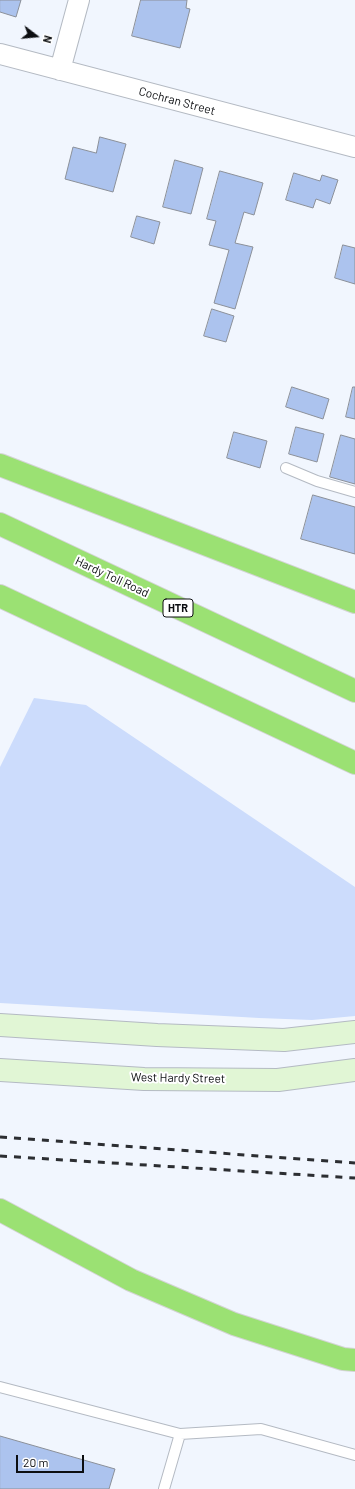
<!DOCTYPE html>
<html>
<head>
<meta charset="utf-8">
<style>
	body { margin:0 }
	#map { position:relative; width:355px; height:1489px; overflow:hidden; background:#f1f6fe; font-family:Barlow,sans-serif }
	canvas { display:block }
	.north { position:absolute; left:16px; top:16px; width:40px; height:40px; -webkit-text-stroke:3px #fff; paint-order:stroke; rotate:106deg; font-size:11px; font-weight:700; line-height:16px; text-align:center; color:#0c0e11 }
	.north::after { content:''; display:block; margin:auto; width:14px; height:18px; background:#0c0e11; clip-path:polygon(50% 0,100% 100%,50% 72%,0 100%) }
	.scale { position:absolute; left:16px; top:1455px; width:68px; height:18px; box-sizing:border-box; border:2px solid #0c0e11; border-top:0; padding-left:5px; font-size:12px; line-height:14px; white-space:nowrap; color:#0c0e11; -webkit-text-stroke:3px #fff; paint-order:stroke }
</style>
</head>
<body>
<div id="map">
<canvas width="355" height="1489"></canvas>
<div class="north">N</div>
<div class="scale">20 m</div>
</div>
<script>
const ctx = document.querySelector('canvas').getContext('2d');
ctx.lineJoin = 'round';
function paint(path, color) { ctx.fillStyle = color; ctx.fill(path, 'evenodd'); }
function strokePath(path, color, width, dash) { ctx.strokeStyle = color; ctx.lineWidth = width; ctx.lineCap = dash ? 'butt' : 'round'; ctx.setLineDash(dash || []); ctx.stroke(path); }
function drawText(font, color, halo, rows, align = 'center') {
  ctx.font = font + ' Barlow,sans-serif'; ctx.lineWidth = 4; ctx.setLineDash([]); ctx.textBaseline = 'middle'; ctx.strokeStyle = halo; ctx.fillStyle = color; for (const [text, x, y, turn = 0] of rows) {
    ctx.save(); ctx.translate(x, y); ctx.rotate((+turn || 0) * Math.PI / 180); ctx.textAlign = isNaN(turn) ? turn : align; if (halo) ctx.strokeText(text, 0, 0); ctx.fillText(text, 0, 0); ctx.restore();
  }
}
paint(new Path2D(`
	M 34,698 L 86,705 L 355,887 L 355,1016 L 312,1020 L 259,1018 L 0,1003 L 0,767 Z`), '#ccdcfc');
const building = new Path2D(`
	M 0,0 L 21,0 L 16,17 L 0,12 Z
	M 141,0 L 187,0 L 186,8 L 190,9 L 180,48 L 132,36 Z
	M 100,137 L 126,144 L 113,192 L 65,179 L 73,147 L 96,153 Z
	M 175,160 L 203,168 L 191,214 L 163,207 Z
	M 220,171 L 263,183 L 254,215 L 244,212 L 235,243 L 253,247 L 235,309 L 214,303 L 229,250 L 209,245 L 216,221 L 207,219 Z
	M 294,173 L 320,181 L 322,175 L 338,180 L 330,204 L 316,199 L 313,208 L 286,200 Z
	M 137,216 L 160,222 L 154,244 L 131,237 Z
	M 343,245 L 355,248 L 355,284 L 335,278 Z
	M 212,309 L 234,316 L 226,342 L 204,336 Z
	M 292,387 L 329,399 L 323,419 L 286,407 Z
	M 353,387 L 355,387 L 355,419 L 346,417 Z
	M 296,427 L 324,434 L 317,462 L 289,454 Z
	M 234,432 L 267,441 L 260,468 L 227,458 Z
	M 341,435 L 355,439 L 355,484 L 330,477 Z
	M 313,495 L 355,507 L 355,554 L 301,539 Z
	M 0,1436 L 115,1469 L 109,1489 L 0,1489 Z`);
paint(building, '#acc3ee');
strokePath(building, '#8b9099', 1);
const service = new Path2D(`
	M 286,468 L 317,481 L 355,492
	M 0,1387 L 180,1434
	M 164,1489 L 180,1434 L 261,1429 L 355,1455`);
const minor = new Path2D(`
	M 0,54 L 355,147
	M 60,70 L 79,0`);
const secondary = new Path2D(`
	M 0,1025 L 157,1035 L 284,1040 L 355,1032
	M 0,1070 L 144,1079 L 278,1080 L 355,1070`);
const motorway = new Path2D(`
	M 0,465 L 355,602
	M 0,524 L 355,691
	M 0,596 L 355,763
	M 0,1210 L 131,1280 L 234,1324 L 343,1359 L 355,1360`);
strokePath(service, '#b4bac3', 12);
strokePath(minor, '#b4bac3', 22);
strokePath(secondary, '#b4bac3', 24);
strokePath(motorway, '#d3d4d4', 24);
strokePath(service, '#fff', 10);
strokePath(minor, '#fff', 20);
strokePath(secondary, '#e1f6d5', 22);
strokePath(motorway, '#9be173', 22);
strokePath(new Path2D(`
	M 0,1137 L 355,1163
	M 0,1156 L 355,1178`), '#2c2e32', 3, [7, 7]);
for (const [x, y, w] of [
	[178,608,30]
]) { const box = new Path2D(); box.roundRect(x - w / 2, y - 9, w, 18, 3); ctx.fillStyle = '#fff'; ctx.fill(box); strokePath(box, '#0c0e11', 1); }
drawText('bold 11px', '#0c0e11', null, [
	["HTR",178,608]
]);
drawText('12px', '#0c0e11', '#fff', [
	["Cochran Street",177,101,15],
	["Hardy Toll Road",112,577,25],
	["West Hardy Street",178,1078,1]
]);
</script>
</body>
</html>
